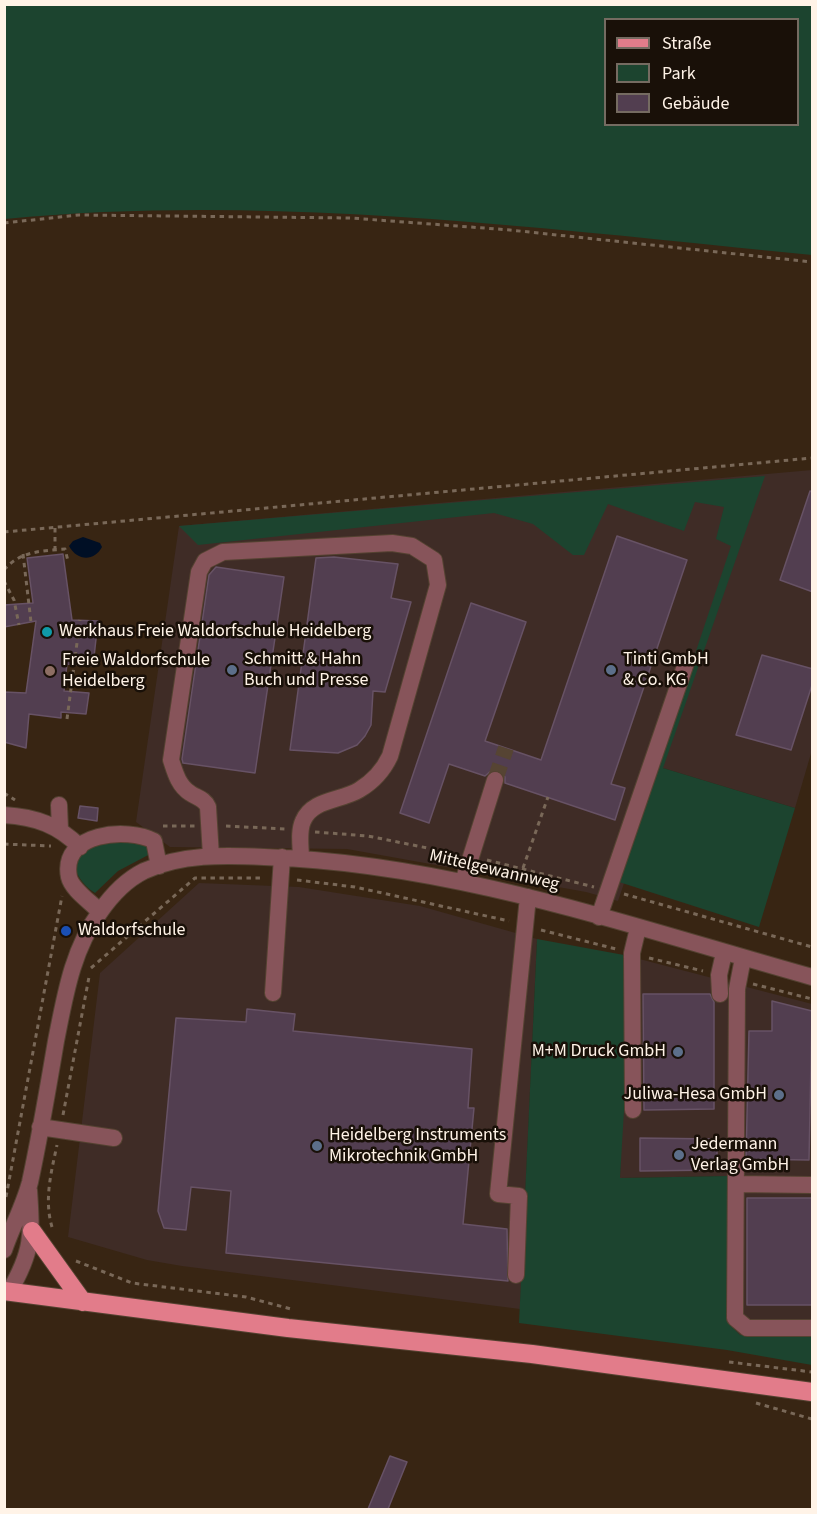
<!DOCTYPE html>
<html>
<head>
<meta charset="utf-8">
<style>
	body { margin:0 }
	#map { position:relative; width:817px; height:1514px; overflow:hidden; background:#382513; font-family:"Source Sans 3",sans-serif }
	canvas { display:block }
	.frame { position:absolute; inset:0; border:6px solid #fff3e7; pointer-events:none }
	.legend { position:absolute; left:604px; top:18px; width:195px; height:108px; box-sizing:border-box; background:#191008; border:2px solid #756b61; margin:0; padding:8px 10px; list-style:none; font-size:18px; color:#fff3e7 }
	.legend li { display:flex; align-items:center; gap:12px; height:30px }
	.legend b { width:30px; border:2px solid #756b61 }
</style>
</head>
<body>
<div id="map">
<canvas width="817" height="1514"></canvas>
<div class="frame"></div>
<ul class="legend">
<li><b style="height:8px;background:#e27c8a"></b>Straße</li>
<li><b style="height:16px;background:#1c442f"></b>Park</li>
<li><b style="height:16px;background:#523e50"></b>Gebäude</li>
</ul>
</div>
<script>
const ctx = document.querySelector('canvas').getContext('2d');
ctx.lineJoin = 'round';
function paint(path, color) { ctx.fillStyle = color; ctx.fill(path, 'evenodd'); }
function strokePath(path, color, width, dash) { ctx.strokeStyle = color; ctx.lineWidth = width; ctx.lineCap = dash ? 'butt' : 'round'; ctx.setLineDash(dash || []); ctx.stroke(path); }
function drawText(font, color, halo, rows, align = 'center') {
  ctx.font = font + ' "Source Sans 3",sans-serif'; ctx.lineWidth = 5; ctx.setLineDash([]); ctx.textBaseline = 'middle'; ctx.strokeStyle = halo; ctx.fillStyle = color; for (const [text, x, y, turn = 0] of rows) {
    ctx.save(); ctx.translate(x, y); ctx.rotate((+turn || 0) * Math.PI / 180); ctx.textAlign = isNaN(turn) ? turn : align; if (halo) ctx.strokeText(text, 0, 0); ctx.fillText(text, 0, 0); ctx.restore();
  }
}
paint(new Path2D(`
	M 812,470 L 812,750 L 795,808 L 663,768 L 618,901 L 586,892 L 347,849 L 170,847 L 136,822 L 179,526 Z
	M 199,883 L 299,887 L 420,906 L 537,939 L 520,1309 L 182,1266 L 147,1260 L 68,1237 L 100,973 Z
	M 624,955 L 812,1004 L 812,1356 L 729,1343 L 731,1176 L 620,1178 Z`), '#3f2c26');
paint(new Path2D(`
	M 5,4 L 812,5 L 812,255 C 546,229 272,193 5,219 ZM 606,20 L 798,20 L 798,124 L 606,124 Z
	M 765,476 L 663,768 L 795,808 L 759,927 L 619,882 L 731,546 L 716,539 L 724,507 L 695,502 L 684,531 L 608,504 L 584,555 L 573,555 L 533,524 L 494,513 L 198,545 L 179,526 Z
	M 114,840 L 149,845 L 152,853 L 118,871 L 95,893 C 82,885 65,864 83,851 C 91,845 105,843 114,840 Z
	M 537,939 L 624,955 L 624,1110 L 620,1178 L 727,1176 L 727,1312 L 732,1327 L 740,1335 L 812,1336 L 812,1365 L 727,1350 L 519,1323 Z`), '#1c442f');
paint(new Path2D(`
	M 83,537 L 100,543 L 102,547 C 94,562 77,561 69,546 L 73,541 Z`), '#000f25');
const building = new Path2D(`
	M 810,491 L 813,492 L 813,592 L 780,580 Z
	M 617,536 L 687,560 L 611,784 L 625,788 L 615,820 L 505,783 L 505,777 L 499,770 L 492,770 L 485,776 L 449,764 L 429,823 L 400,813 L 471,603 L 526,622 L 485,741 L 541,760 Z
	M 63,554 L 72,620 L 98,621 L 93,666 L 67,664 L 64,691 L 89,693 L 86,714 L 61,712 L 61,718 L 29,714 L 26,748 L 4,742 L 4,692 L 26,693 L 36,621 L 4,627 L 4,605 L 33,603 L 27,558 Z
	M 334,557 L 398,564 L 391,598 L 411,602 L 385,692 L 373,691 L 371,725 L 365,736 L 357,745 L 338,753 L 290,750 L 316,558 Z
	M 216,567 L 284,577 L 255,773 L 183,763 L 182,759 L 209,575 Z
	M 762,655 L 813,669 L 813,682 L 791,750 L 736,735 Z
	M 80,806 L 98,808 L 97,821 L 78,818 Z
	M 643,994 L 710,994 L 714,1002 L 714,1109 L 644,1110 Z
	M 772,1001 L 812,1011 L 809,1160 L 746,1159 L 749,1031 L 772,1031 Z
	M 247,1009 L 295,1014 L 293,1031 L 472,1049 L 468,1108 L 474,1108 L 463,1224 L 507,1229 L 508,1281 L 226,1253 L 231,1191 L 191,1187 L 186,1230 L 164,1228 L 158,1211 L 176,1018 L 246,1022 Z
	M 640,1138 L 717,1139 L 717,1170 L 640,1171 Z
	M 747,1198 L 813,1198 L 813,1305 L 747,1305 Z
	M 390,1456 L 407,1462 L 388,1509 L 368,1509 Z`);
paint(building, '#523e50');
strokePath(building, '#675265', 1.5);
strokePath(new Path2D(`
	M 495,780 L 506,748`), '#564433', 16, [16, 8]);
const minor = new Path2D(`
	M 59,805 L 60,829
	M 4,815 C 36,817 58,825 80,847
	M 211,856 L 208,807 C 204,798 197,798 190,793 C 178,785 175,772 171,760 L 199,572 L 205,561 L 223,552 L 392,543 L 412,546 L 434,560 L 438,585 L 390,756 C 383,771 374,781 359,790 C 341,801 312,799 303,821 C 298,832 301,847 301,859
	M 463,882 L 495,780
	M 100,912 C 91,902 72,890 69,877 C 60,832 128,827 154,841 L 159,866
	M 599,917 L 686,663
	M 743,958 L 737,989 L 735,1318 L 747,1328 L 812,1328
	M 273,993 L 282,857
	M 720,994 L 719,975 L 724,953
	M 633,1110 L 632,953 L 638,928
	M 40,1127 L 114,1138
	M 736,1184 L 812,1185
	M 4,1250 C 12,1227 24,1205 30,1182 C 40,1136 48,1088 56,1041 C 65,996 72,950 100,912 C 111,896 126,880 144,871 C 181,854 224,855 264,857 C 452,863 633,927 812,977
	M 516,1275 L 519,1196 L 498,1194 L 528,897
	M 9,1292 C 33,1251 32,1236 29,1190`);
const major = new Path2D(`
	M 32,1231 L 83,1302
	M 4,1291 L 288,1328 L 532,1354 L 812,1392`);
strokePath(minor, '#544231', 18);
strokePath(major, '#544231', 20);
strokePath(new Path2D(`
	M 4,223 L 79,215 L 351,218 L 510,230 L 812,262
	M 55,528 L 55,550
	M 4,532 L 812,458
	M 23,554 L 31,622
	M 4,570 C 20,551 41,551 65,549 L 68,561
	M 4,581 L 14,600 L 19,625
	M 67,719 L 80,620
	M 4,793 L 15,800
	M 163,826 L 195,826
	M 226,826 L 285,829
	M 315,832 L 368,836 L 457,854
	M 4,844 L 51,846
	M 487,860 L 594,887
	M 523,868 L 548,797
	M 297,880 L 355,887 L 509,921
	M 624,894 L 812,947
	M 541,930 L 616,949
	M 649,958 L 703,971
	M 91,968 L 195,878 L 264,878
	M 753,984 L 812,999
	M 63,1115 L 89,977
	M 6,1197 L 62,896
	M 52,1227 C 44,1200 51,1173 57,1145
	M 76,1261 L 132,1283 L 246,1297 L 291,1309
	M 729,1362 L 812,1372
	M 756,1403 L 812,1419`), '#796858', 3, [4.5, 4.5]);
strokePath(minor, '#87545a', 16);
strokePath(major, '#e27c8a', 18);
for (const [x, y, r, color] of [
	[47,632,6,"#0f9aa8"],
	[232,670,6,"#5c6f8a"],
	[611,670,6,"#5c6f8a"],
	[50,671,6,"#8d6e63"],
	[66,931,6,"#1a4fb4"],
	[678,1052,6,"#5c6f8a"],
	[779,1095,6,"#5c6f8a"],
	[317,1146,6,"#5c6f8a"],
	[679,1155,6,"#5c6f8a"]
]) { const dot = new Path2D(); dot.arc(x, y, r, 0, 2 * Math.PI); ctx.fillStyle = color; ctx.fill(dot); strokePath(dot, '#191008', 2); }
drawText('18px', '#fff3e7', '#191008', [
	["Werkhaus Freie Waldorfschule Heidelberg",59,632],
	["Schmitt & Hahn",244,660],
	["Buch und Presse",244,681],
	["Tinti GmbH",623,660],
	["& Co. KG",623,681],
	["Freie Waldorfschule",62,661],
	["Heidelberg",62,682],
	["Waldorfschule",78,931],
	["M+M Druck GmbH",666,1052,"right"],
	["Juliwa-Hesa GmbH",767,1095,"right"],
	["Heidelberg Instruments",329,1136],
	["Mikrotechnik GmbH",329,1157],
	["Jedermann",691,1145],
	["Verlag GmbH",691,1166]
], 'left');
drawText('18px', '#fff3e7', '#191008', [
	["Mittelgewannweg",494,871,13]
]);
</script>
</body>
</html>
